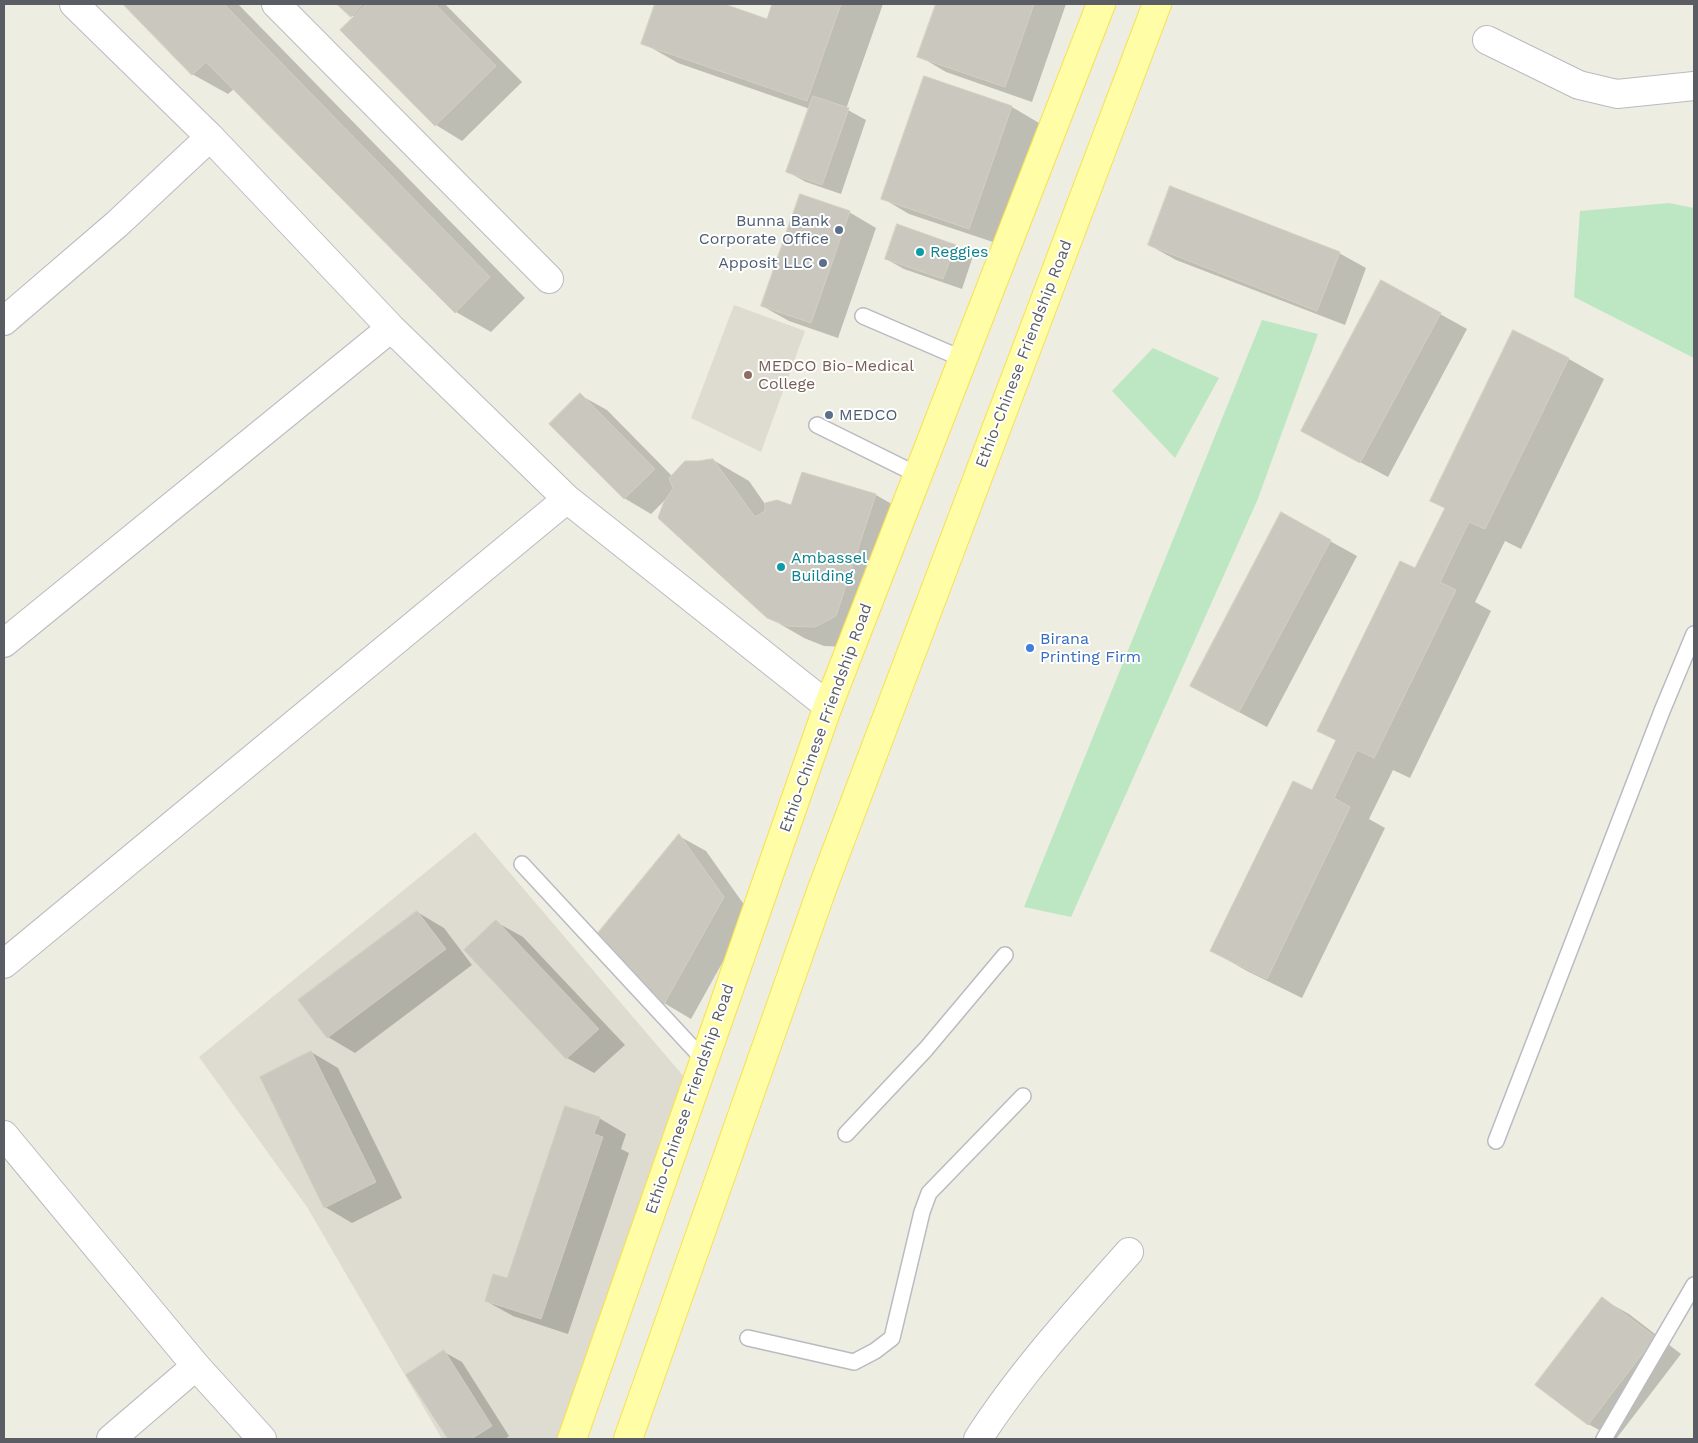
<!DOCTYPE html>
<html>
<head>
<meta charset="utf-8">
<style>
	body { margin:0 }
	#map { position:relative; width:1698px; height:1443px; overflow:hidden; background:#eeede1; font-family:"Work Sans",sans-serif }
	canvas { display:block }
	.frame { position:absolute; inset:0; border:5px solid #5a5d63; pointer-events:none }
</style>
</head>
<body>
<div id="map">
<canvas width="1698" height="1443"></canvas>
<div class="frame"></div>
</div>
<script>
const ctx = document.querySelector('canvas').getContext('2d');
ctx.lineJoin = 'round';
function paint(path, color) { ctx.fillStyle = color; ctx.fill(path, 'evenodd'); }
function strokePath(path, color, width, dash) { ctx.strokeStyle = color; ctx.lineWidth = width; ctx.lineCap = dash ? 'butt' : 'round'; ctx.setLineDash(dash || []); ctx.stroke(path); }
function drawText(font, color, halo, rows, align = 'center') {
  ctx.font = font + ' "Work Sans",sans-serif'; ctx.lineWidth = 4; ctx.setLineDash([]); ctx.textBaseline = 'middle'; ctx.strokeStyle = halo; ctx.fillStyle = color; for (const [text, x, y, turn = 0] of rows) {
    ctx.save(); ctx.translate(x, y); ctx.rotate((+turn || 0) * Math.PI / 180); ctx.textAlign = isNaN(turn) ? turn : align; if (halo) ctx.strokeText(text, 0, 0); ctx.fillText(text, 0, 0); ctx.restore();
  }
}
paint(new Path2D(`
	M 734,305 L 805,331 L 761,452 L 691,418 Z
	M 475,832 L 691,1085 L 564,1439 L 442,1439 L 307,1207 L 199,1057 Z`), '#dedcd0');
paint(new Path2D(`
	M 1669,203 L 1694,208 L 1694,358 L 1574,297 L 1580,211 Z
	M 1262,320 L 1318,334 L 1257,501 L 1071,917 L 1024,907 Z
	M 1153,348 L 1219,378 L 1175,458 L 1112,391 Z`), '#bce7c2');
paint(new Path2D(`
	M 124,4 L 238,4 L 525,298 L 491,332 L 456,312 L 234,89 L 228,94 L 192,74 Z
	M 339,4 L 445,4 L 522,82 L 462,141 L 436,125 L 355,18 Z
	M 657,4 L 720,4 L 768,20 L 774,4 L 883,4 L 846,109 L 866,120 L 841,194 L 806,182 L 788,172 L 810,109 L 678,63 L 643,43 Z
	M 937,4 L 1066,4 L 1032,102 L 946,72 L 919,56 Z
	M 924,78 L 1012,107 L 1039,123 L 996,243 L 909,214 L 882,198 Z
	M 849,212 L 876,228 L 838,338 L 789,321 L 762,306 Z
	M 1149,245 L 1339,253 L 1366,268 L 1345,325 L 1176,260 Z
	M 955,246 L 973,256 L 962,289 L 904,269 L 886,259 Z
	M 1440,314 L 1467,329 L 1388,477 L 1330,446 Z
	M 1513,332 L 1569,359 L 1604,379 L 1521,549 L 1505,541 L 1475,602 L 1491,611 L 1410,778 L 1393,770 L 1369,819 L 1385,828 L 1302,998 L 1247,971 L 1212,951 L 1312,792 L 1337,741 L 1319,731 L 1416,570 L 1445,509 Z
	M 580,395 L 607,410 L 672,476 L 713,460 L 749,481 L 765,504 L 792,507 L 876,495 L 911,515 L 871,636 L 851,647 L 824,646 L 804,638 L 768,617 L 659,517 L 665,500 L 651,514 L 624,498 Z
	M 1330,541 L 1357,556 L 1267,727 L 1218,701 Z
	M 679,836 L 706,851 L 750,913 L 691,1019 L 664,1003 Z
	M 417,912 L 444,928 L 472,965 L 355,1053 L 328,1037 Z
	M 496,922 L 523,937 L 625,1045 L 594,1073 L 567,1058 Z
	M 311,1052 L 338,1068 L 402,1198 L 352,1223 L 325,1207 Z
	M 599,1118 L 626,1134 L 621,1149 L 629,1153 L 568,1334 L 513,1316 L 486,1301 L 508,1280 Z
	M 1602,1299 L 1629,1314 L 1681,1354 L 1616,1439 L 1588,1424 Z
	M 444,1352 L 462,1362 L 509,1436 L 505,1439 L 449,1439 L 408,1375 Z`), '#0003');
const building = new Path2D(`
	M 123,4 L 224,4 L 490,277 L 455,313 L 206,62 L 192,75 Z
	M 337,4 L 363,4 L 351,17 Z
	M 367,4 L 435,4 L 496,66 L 435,126 L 340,30 Z
	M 655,4 L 724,4 L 767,19 L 772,4 L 841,4 L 807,101 L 641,44 Z
	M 936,4 L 1034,4 L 1005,87 L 917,57 Z
	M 924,76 L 1012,106 L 969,229 L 881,199 Z
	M 813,96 L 849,108 L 822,185 L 786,172 Z
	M 1170,186 L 1340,252 L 1317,311 L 1148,245 Z
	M 800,194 L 850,211 L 811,323 L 761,306 Z
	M 897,224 L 956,245 L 943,279 L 885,259 Z
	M 1381,280 L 1441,313 L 1360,463 L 1301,431 Z
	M 1513,330 L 1569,358 L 1485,529 L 1469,522 L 1440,582 L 1456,590 L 1374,758 L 1357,750 L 1334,798 L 1350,807 L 1267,979 L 1210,951 L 1293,781 L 1312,790 L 1336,740 L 1317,731 L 1400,561 L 1415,568 L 1445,508 L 1430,501 Z
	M 580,393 L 655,469 L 624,499 L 549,424 Z
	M 713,459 L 755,517 L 765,511 L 765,503 L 777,500 L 791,505 L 802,472 L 876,494 L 836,616 L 815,627 L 787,626 L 767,618 L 658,518 L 663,504 L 673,488 L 669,478 L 685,461 L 698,461 Z
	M 1281,512 L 1331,540 L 1239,712 L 1190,686 Z
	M 679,834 L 724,897 L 664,1004 L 598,933 Z
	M 417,911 L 446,949 L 327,1038 L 298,1000 Z
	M 496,920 L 599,1029 L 566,1059 L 464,950 Z
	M 311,1051 L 376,1182 L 324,1208 L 260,1077 Z
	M 565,1106 L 600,1117 L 594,1134 L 603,1137 L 541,1319 L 485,1301 L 493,1274 L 507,1278 Z
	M 1602,1297 L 1655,1337 L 1588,1425 L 1535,1385 Z
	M 444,1350 L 492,1426 L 471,1439 L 448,1439 L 406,1375 Z`);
paint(building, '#c9c7be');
strokePath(building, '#d3cfbf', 1);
const lane = new Path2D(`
	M 863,316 L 963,359
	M 817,425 L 918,475
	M 522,864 L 704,1060
	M 846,1134 L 926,1049 L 1005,955
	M 1496,1141 L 1662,711 L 1694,634
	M 748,1338 L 854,1362 L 875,1351 L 892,1338 L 922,1212 L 929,1193 L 1023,1096
	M 1604,1439 L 1694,1285`);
const street = new Path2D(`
	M 276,4 L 549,279
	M 1487,40 L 1579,85 L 1617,94 L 1694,86
	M 210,137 L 391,328
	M 4,321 L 117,224 L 210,137 L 74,4
	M 4,643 L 391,328 L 567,499 L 828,706
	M 4,964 L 567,499
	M 4,1135 L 196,1366 L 262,1439
	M 111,1439 L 196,1366
	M 978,1439 C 1021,1372 1076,1312 1129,1252`);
const primary = new Path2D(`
	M 572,1439 L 828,706 L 1101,4
	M 628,1439 L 822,889 L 1157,4`);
strokePath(lane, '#b9bbc1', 18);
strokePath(street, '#b9bbc1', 30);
strokePath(primary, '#f9e14f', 30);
strokePath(lane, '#fff', 15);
strokePath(street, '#fff', 28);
strokePath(primary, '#fffda5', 28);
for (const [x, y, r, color] of [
	[839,230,5,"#5c6f8a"],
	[920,252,5,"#0f9aa8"],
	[823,263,5,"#5c6f8a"],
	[748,375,5,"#8d6e63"],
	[829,415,5,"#5c6f8a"],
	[781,567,5,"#0f9aa8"],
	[1030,648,5,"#3f7fe0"]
]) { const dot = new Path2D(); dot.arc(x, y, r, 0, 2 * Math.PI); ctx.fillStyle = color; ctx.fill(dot); strokePath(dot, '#fff', 2); }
drawText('16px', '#4e5e75', '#fff', [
	["Bunna Bank",829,221],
	["Corporate Office",829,239],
	["Apposit LLC",813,263],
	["MEDCO",839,415,"left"]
], 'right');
drawText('16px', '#0d838f', '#fff', [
	["Reggies",930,252],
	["Ambassel",791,558],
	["Building",791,576]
], 'left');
drawText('16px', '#5a5d63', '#fff', [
	["Ethio-Chinese Friendship Road",1024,354,-69],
	["Ethio-Chinese Friendship Road",826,718,-70],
	["Ethio-Chinese Friendship Road",690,1099,-71]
]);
drawText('16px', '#785e54', '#fff', [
	["MEDCO Bio-Medical",758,366],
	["College",758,384]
], 'left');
drawText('16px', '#366cbe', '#fff', [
	["Birana",1040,639],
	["Printing Firm",1040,657]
], 'left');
</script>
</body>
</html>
